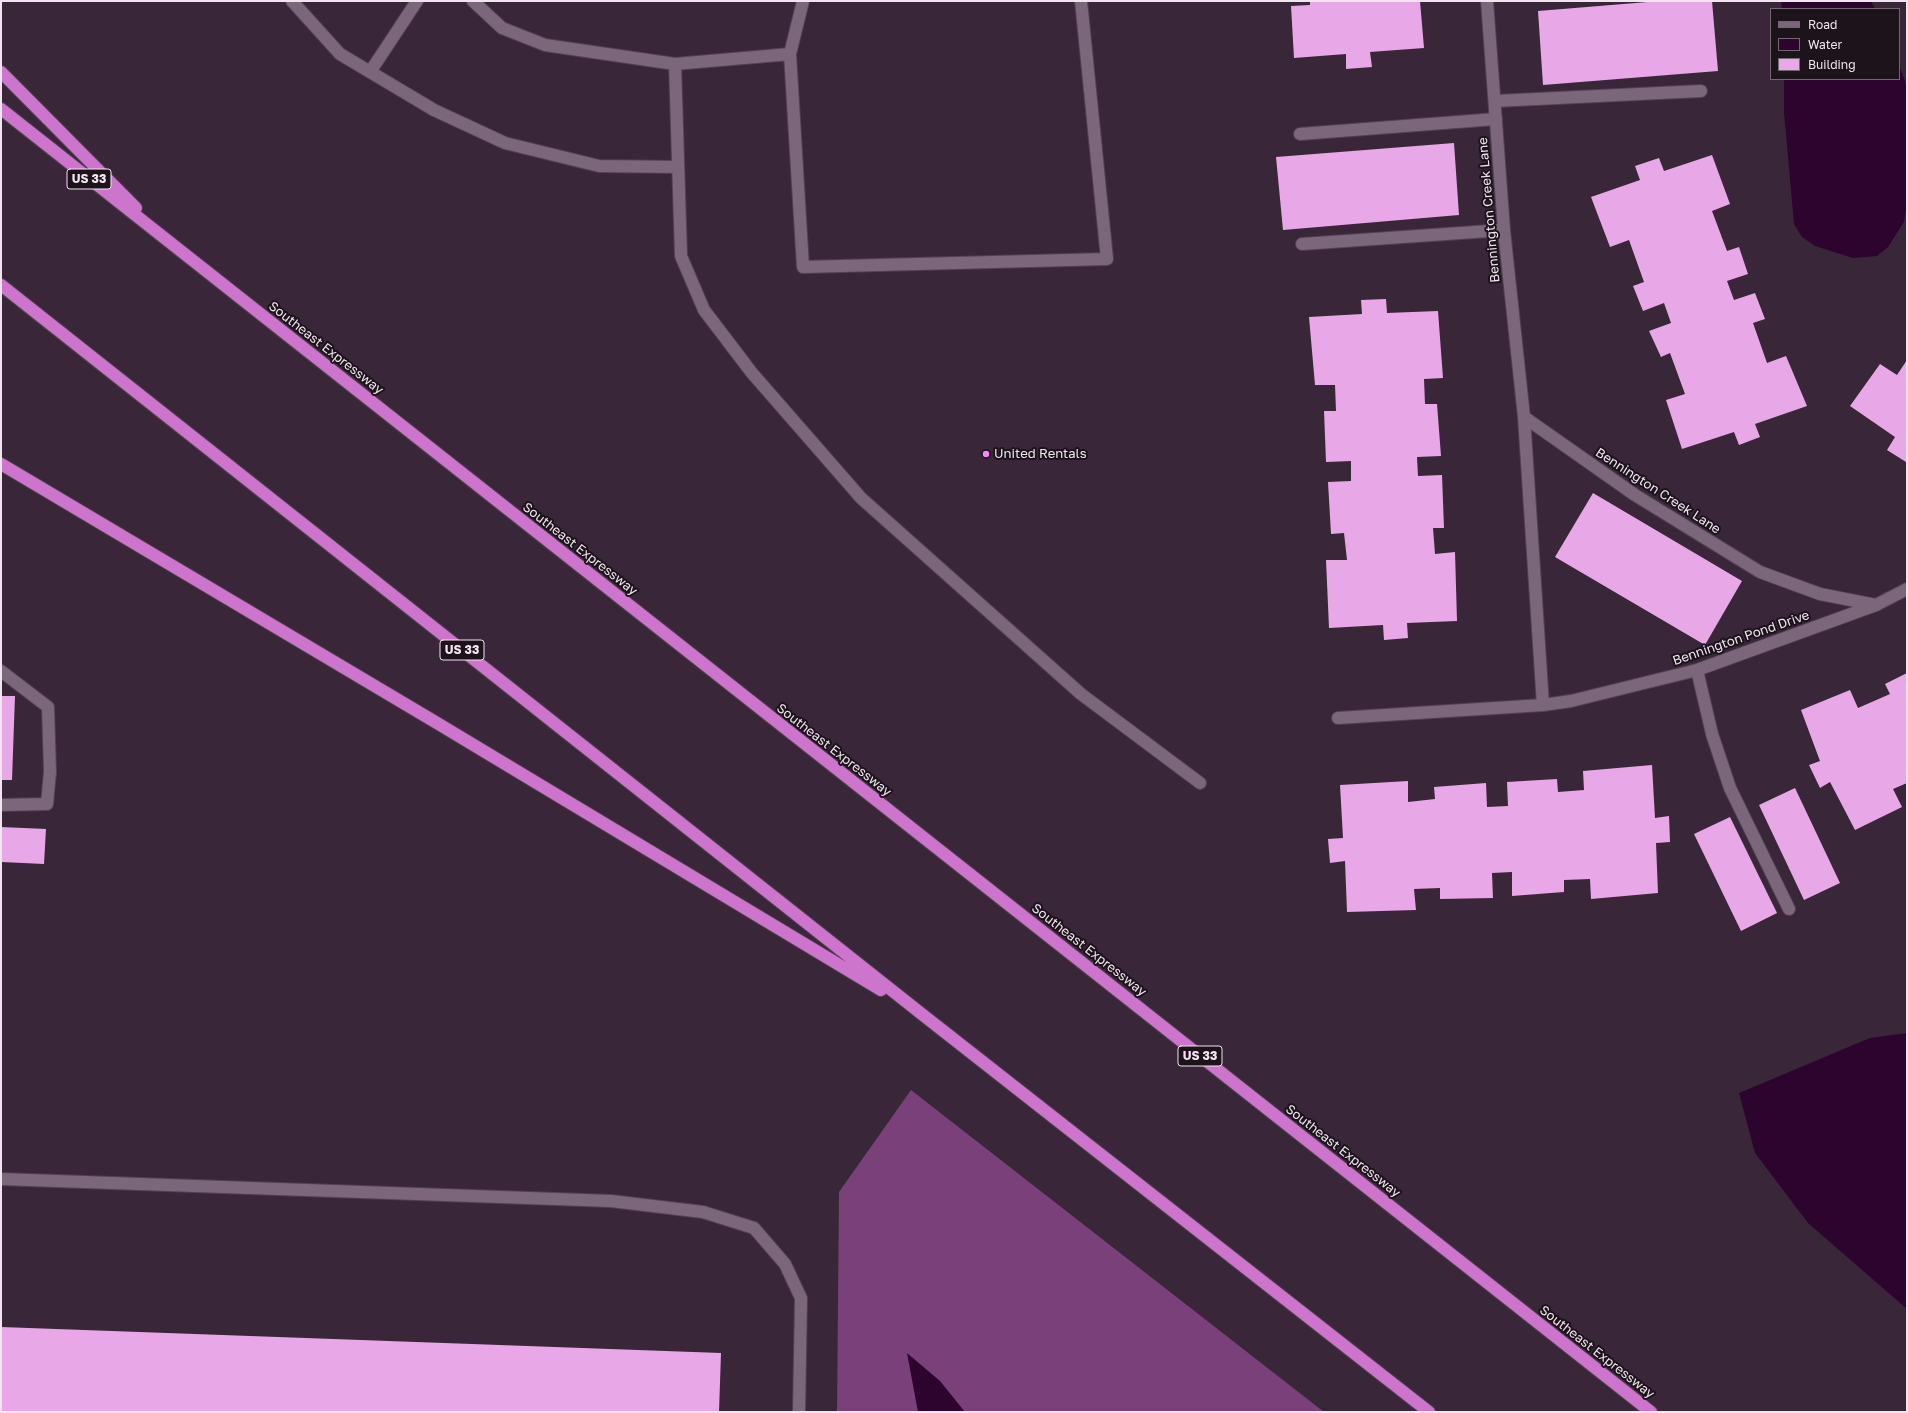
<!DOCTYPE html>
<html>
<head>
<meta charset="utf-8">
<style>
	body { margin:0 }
	#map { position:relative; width:1908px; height:1413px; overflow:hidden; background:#3a2639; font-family:"Golos Text",sans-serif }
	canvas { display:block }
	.frame { position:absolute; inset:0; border:2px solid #f2e5f1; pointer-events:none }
	.legend { position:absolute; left:1770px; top:8px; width:130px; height:72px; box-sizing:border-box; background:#1c131b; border:1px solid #726771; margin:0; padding:5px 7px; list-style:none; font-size:12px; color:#f2e5f1 }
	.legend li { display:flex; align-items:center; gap:8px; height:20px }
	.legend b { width:20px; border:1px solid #726771 }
</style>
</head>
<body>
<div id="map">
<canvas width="1908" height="1413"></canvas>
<div class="frame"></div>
<ul class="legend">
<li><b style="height:5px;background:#7c667b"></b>Road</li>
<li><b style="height:11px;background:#2d042e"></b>Water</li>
<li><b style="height:11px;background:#e8a7e6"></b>Building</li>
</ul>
</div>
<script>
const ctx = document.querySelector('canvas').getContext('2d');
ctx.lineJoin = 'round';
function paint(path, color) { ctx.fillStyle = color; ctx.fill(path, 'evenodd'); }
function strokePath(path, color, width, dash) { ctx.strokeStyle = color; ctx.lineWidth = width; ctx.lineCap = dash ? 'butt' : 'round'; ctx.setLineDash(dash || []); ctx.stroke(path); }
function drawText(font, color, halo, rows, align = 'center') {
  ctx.font = font + ' "Golos Text",sans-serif'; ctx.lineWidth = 4; ctx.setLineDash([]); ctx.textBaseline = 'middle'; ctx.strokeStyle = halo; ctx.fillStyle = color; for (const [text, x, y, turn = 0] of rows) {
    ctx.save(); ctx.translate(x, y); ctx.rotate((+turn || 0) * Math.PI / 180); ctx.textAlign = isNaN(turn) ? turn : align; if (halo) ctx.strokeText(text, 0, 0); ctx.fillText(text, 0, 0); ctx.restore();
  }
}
paint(new Path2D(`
	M 911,1090 L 1324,1412 L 837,1412 L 839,1192 Z`), '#794079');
paint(new Path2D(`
	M 1781,1 L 1871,1 L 1875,9 L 1782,9 Z
	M 1899,65 L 1905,81 L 1907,93 L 1907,202 L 1904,222 L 1888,247 L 1877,256 L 1853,258 L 1815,246 L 1802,237 L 1794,224 L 1784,112 L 1784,79 L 1899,79 Z
	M 1907,1033 L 1907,1309 L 1808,1223 L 1755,1153 L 1739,1093 L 1870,1038 Z
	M 907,1353 L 940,1381 L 965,1412 L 918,1412 Z`), '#2d042e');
paint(new Path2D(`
	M 1310,1 L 1420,1 L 1424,48 L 1370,52 L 1372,67 L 1346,69 L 1346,54 L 1294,58 L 1291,6 L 1310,5 Z
	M 1660,1 L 1712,1 L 1718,71 L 1543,85 L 1538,11 Z
	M 1454,143 L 1459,215 L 1283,230 L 1276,157 Z
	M 1712,155 L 1730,204 L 1712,211 L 1727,251 L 1739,247 L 1748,274 L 1727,281 L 1734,300 L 1755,293 L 1765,319 L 1753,323 L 1767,363 L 1786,356 L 1807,406 L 1755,424 L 1760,437 L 1739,445 L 1734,432 L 1682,449 L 1666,400 L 1685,394 L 1670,353 L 1661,357 L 1649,331 L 1671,323 L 1664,303 L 1643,311 L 1633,286 L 1644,282 L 1629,240 L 1610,247 L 1591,197 L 1640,180 L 1635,166 L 1659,158 L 1664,171 Z
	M 1386,299 L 1387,313 L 1438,311 L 1443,378 L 1424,379 L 1425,404 L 1437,404 L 1441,456 L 1417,457 L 1418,476 L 1442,475 L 1444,528 L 1433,528 L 1435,554 L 1455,552 L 1457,621 L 1407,623 L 1408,638 L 1384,640 L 1383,625 L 1329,628 L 1326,560 L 1347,560 L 1344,533 L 1331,534 L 1328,482 L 1351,481 L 1351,461 L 1326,462 L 1324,411 L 1336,411 L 1335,385 L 1315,385 L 1309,317 L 1362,314 L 1361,300 Z
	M 1907,360 L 1907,461 L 1906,462 L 1887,450 L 1895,437 L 1850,406 L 1880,364 L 1897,375 Z
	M 1593,493 L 1742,581 L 1705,645 L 1555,557 Z
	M 1907,673 L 1907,783 L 1893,789 L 1902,807 L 1855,830 L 1830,782 L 1820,788 L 1809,765 L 1820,761 L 1801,710 L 1850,690 L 1858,708 L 1890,694 L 1885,684 Z
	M 1,696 L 15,696 L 12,780 L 1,780 Z
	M 1652,765 L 1655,818 L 1669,816 L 1670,842 L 1656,843 L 1658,893 L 1591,899 L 1590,879 L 1564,880 L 1564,892 L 1512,896 L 1512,872 L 1492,873 L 1493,898 L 1440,899 L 1440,888 L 1414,889 L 1416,910 L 1347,912 L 1345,861 L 1330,863 L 1328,839 L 1343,838 L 1340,785 L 1408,781 L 1408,802 L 1435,799 L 1434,787 L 1486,783 L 1487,807 L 1508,806 L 1507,782 L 1557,779 L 1558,792 L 1584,790 L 1583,771 Z
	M 1795,788 L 1840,883 L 1804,900 L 1759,805 Z
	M 1730,817 L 1777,913 L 1741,931 L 1694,834 Z
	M 1,827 L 46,829 L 44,864 L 1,862 Z
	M 1,1327 L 721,1353 L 719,1412 L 1,1412 Z`), '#e8a7e6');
const lane = new Path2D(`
	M 292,1 L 340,54 L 434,110 L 505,143 L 599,166 L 678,167
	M 473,1 L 502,28 L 545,45 L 675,64 L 681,256 L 704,310 L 752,373 L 861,498 L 1081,694 L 1200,783
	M 790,54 L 803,1
	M 675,64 L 790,54 L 803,267 L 1107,259 L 1081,1
	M 370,72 L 417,1
	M 1495,101 L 1701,91
	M 1300,134 L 1496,119
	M 1302,244 L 1504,230
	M 1524,417 L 1543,705
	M 1697,670 L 1712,734 L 1730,788 L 1789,909
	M 1,671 L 48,707 L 50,772 L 47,804 L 1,805
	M 1338,718 L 1543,705 L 1571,701 L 1697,670 L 1876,605
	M 1,1179 L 611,1201 L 703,1212 L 754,1228 L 785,1264 L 801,1298 L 799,1412`);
const street = new Path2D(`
	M 1487,1 L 1504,230 L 1524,417 L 1635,495 L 1760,572 L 1820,594 L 1876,605 L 1907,589`);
const highway = new Path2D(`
	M 1,72 L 136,208
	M 1,109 L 1651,1412
	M 1,285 L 923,1015 L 1429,1412
	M 1,464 L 437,723 L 881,990`);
strokePath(lane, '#524252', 14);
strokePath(street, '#524252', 14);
strokePath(highway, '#524252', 14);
strokePath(lane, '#7c667b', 12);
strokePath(street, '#7c667b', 12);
strokePath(highway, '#cd75cd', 12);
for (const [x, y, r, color] of [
	[986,454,4,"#f38af2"]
]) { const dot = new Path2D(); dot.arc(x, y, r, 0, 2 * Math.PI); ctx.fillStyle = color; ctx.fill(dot); strokePath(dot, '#1c131b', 1.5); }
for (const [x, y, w] of [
	[89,179,44],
	[462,650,44],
	[1200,1056,44]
]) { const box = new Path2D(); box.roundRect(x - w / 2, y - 10, w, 20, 3); ctx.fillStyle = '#1c131b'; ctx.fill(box); strokePath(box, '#f2e5f1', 1); }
drawText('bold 12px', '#f2e5f1', null, [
	["US 33",89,179],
	["US 33",462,650],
	["US 33",1200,1056]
]);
drawText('13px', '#f2e5f1', '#1c131b', [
	["Bennington Creek Lane",1489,210,-95],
	["Southeast Expressway",326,348,38],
	["Bennington Creek Lane",1658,491,33],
	["Southeast Expressway",580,549,38],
	["Bennington Pond Drive",1741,638,-19],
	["Southeast Expressway",834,750,38],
	["Southeast Expressway",1089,950,38],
	["Southeast Expressway",1343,1151,38],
	["Southeast Expressway",1597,1352,38]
]);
drawText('13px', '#f2e5f1', '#1c131b', [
	["United Rentals",994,454]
], 'left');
</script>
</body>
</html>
